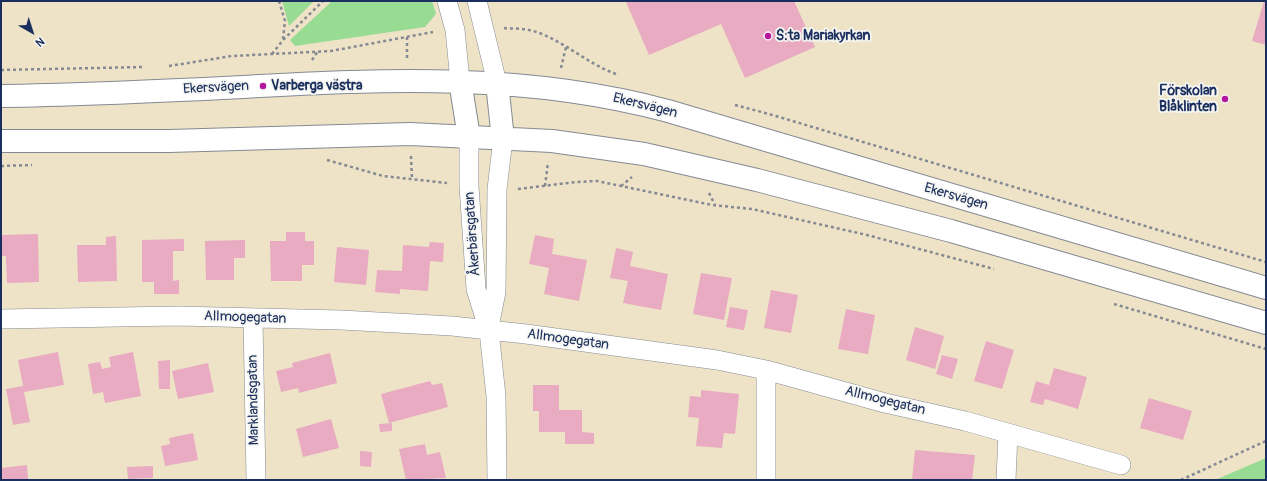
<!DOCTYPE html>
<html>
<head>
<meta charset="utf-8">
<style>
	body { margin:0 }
	#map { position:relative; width:1267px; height:481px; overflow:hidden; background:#eee3c7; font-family:Pangolin,sans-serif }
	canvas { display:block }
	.frame { position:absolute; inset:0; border:2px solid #1b2f5e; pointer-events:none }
	.north { position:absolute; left:12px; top:12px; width:40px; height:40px; -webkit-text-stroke:3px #f6f6f2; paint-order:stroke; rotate:141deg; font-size:11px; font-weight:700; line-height:16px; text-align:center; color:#1b2f5e }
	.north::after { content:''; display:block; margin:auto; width:14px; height:18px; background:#1b2f5e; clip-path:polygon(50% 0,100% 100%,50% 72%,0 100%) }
</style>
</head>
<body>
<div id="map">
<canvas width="1267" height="481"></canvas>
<div class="frame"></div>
<div class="north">N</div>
</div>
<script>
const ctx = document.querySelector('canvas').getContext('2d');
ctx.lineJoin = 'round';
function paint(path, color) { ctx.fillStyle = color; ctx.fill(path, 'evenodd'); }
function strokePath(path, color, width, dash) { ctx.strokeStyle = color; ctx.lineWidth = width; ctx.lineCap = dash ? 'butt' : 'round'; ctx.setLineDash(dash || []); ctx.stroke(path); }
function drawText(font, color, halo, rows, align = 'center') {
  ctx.font = font + ' Pangolin,sans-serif'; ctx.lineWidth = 3.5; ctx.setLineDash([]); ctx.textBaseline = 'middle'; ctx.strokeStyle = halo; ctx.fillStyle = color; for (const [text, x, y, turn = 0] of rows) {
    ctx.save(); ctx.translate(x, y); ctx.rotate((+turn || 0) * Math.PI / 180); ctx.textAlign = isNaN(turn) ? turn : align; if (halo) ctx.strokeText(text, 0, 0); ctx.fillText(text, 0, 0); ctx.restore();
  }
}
paint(new Path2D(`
	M 282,1 L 314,1 L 289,26 Z
	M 332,1 L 432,1 L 436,14 L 425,27 L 295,46 L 290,40 Z
	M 1266,458 L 1266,480 L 1215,480 Z`), '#98dc94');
paint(new Path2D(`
	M 628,1 L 794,1 L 815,47 L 745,78 L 721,24 L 649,55 L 626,2 Z
	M 1264,1 L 1266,1 L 1266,45 L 1252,41 Z
	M 286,232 L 305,232 L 305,241 L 314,241 L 314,265 L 302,265 L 302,281 L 271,281 L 270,241 L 286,241 Z
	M 38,234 L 39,282 L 7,283 L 6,256 L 1,256 L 1,235 Z
	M 535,235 L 554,239 L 552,254 L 587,260 L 579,301 L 544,294 L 549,268 L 529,264 Z
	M 116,236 L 117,281 L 78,282 L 77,245 L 106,245 L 106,237 Z
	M 184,239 L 184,251 L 173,251 L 173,281 L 179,280 L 179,294 L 154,294 L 154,282 L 142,282 L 142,240 Z
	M 245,240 L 245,258 L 234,258 L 234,280 L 206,280 L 205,241 Z
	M 430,242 L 444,243 L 443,262 L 430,261 L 428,291 L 400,289 L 400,294 L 375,292 L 377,270 L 402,271 L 403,245 L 429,247 Z
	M 337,247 L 369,250 L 366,285 L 334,282 Z
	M 616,248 L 633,252 L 630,266 L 668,274 L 661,310 L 623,303 L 628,281 L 610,278 Z
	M 701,273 L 732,278 L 724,320 L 693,314 Z
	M 771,290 L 798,295 L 791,333 L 764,328 Z
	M 730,307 L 748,310 L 744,330 L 726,327 Z
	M 846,309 L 875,315 L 868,354 L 838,349 Z
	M 915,327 L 944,336 L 935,369 L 906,360 Z
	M 986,341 L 1014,350 L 1002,389 L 974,381 Z
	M 58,352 L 64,385 L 24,392 L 30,422 L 13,425 L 6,389 L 23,386 L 18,360 Z
	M 133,352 L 141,396 L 105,403 L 103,392 L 93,394 L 88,364 L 100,362 L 102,369 L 111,367 L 109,357 Z
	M 330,353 L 337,383 L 299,393 L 298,388 L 281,392 L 276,371 L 293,367 L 292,363 Z
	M 942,355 L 958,359 L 952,379 L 936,374 Z
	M 170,360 L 170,389 L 159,389 L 158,361 Z
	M 208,363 L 214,392 L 178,399 L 172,371 Z
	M 1054,368 L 1087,377 L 1078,409 L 1045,399 L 1043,405 L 1030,402 L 1036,381 L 1049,385 Z
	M 430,381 L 432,385 L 442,383 L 448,407 L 389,423 L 381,394 Z
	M 533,385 L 559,385 L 559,410 L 582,410 L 582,432 L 594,433 L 594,444 L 565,444 L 565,432 L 539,432 L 539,411 L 533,411 Z
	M 701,390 L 739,394 L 735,434 L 724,433 L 722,448 L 696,446 L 699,418 L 688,417 L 690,396 L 701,397 Z
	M 1149,398 L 1192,411 L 1183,440 L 1140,428 Z
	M 331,419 L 339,448 L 303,457 L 296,429 Z
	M 392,423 L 392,431 L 380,432 L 379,424 Z
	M 193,433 L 198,460 L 165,466 L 161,446 L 170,444 L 169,438 Z
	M 425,444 L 427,455 L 440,452 L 446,478 L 406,480 L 399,449 Z
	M 915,450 L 975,455 L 972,480 L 912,480 Z
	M 360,451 L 372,452 L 371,467 L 360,466 Z
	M 27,465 L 28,480 L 1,480 L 1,468 Z
	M 153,466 L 153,478 L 128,479 L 127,467 Z`), '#e8abc1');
const street = new Path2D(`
	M 447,1 L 455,30 L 460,81
	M 477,1 L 497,83
	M 469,137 L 469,186 L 476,289 L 489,331 L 496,396 L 497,480
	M 1,319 L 178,316 L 341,320 L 452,326 L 526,334 L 717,360 L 766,370 L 885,403 L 965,421 L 1121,465
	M 253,319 L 256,480
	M 489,327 L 496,292 L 497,189 L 503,139
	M 766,480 L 766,370
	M 1006,480 L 1008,433`);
const secondary = new Path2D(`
	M 460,81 L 469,137
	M 497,83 L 503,139
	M 1,96 C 82,95 163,91 243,87 C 388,79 527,73 668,111 L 1266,288
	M 1,141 L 169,141 L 410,134 L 552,141 L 644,154 L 757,180 L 951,231 L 1266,323`);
strokePath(street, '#848992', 20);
strokePath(secondary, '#848992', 24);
strokePath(new Path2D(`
	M 279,1 L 285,21 L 283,39
	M 504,28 C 512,29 521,28 529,30 C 558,36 587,64 616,74
	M 407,37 L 407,59
	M 272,54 L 283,40 L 323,1
	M 312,60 L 318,51
	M 169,66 L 232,56 L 331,51 L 433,32
	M 561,68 L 566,47
	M 1,70 L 142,67
	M 735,105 L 769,114 L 1266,262
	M 411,156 L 412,179
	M 327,160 L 383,176 L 447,183
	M 1,166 L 32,165
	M 545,186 L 548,162
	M 621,186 L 632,177
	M 518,189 L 576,182 L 597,181 L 712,205 L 752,209 L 867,235 L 994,269
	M 709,193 L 715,205
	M 1114,304 L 1266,349
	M 1181,480 L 1266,441`), '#848992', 2.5, [3, 3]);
strokePath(street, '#fff', 19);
strokePath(secondary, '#fff', 22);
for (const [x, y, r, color] of [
	[768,36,4,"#b5179e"],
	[263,86,4,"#b5179e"],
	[1225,99,4,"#b5179e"]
]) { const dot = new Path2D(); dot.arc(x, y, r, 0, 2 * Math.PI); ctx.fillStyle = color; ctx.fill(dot); strokePath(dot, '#f6f6f2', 1.5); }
drawText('bold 14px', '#1b2f5e', '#f6f6f2', [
	["S:ta Mariakyrkan",776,36],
	["Varberga västra",271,86],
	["Förskolan",1217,91,"right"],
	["Blåklinten",1217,107,"right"]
], 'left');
drawText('14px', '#1b2f5e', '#f6f6f2', [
	["Ekersvägen",216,88,-3],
	["Ekersvägen",645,106,14],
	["Ekersvägen",956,197,16],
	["Åkerbärsgatan",473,234,-94],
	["Allmogegatan",245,318,2],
	["Allmogegatan",568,340,8],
	["Marklandsgatan",254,400,-91],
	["Allmogegatan",885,401,14]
]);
</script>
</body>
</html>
